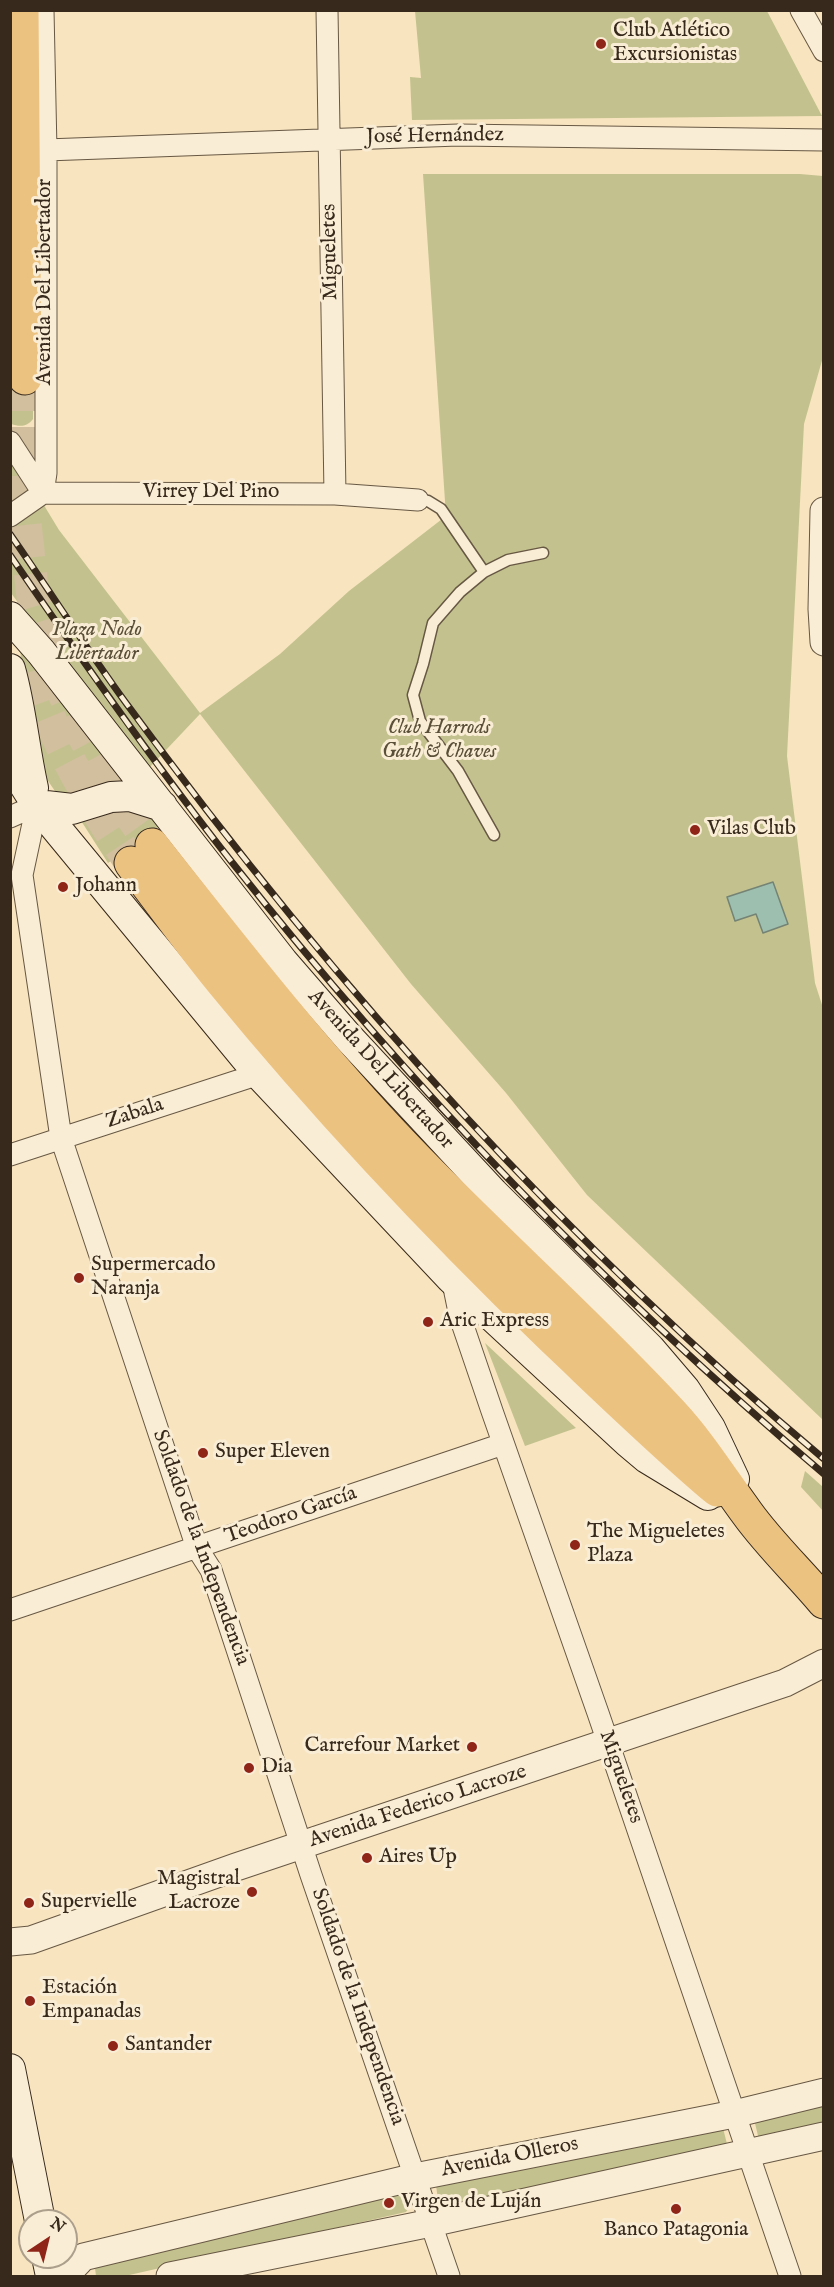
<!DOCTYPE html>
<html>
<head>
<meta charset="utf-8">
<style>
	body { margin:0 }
	#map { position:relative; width:834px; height:2287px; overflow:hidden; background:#f8e4bf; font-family:"IM FELL English",serif }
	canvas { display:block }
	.frame { position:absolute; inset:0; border:12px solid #37291b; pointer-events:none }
	.north { position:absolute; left:18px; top:2209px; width:60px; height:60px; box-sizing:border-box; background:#faedd5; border:2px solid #ac9f8b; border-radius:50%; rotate:35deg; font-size:16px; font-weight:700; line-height:24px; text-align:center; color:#37291b }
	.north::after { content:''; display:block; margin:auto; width:21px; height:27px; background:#8f2418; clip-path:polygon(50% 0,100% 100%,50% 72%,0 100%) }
</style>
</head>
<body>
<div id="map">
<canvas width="834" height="2287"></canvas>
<div class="frame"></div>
<div class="north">N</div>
</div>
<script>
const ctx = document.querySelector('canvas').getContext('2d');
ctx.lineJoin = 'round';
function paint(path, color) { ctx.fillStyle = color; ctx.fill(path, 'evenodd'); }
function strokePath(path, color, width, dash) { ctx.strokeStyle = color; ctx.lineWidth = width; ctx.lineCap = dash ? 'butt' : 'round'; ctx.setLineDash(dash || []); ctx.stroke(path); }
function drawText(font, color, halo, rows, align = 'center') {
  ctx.font = font + ' "IM FELL English",serif'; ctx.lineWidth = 6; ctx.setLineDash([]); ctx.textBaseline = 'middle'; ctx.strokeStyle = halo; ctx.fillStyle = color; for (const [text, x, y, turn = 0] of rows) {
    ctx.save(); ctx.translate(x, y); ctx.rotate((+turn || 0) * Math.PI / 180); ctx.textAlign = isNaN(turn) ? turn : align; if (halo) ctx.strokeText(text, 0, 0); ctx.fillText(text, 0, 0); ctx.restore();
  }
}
paint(new Path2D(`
	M 415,11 L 767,11 L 822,116 L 412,120 L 410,77 L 421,78 Z
	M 423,174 L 800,174 L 823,176 L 823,357 L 804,424 L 787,756 L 815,983 L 823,1008 L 823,1420 L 587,1195 L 506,1093 L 411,984 L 200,714 L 149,768 L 68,670 L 11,593 L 11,451 L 59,530 L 200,713 L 280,654 L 349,591 L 446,516 Z
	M 10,380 L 33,380 L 33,419 C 27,427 20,427 11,424 Z
	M 18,641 L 122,778 L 119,782 L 68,798 L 59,797 L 44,775 Z
	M 114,806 L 150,817 L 161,825 L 108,863 L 78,816 Z
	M 485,1343 L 576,1428 L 525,1446 Z
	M 805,1471 L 823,1487 L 823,1511 L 801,1487 Z
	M 823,2102 L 823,2126 L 759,2140 L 754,2119 Z
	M 723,2128 L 728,2148 L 449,2206 L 438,2200 L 436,2185 Z
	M 401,2191 L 407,2196 L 410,2206 L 406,2212 L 125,2276 L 96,2276 L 95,2268 Z`), '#c3c28e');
const water = new Path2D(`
	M 773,882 L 788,924 L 763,933 L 756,914 L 735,921 L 727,897 Z`);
paint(water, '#9dbfaf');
strokePath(water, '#748374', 1.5);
strokePath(new Path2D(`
	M 25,378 L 25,523 L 33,597 L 58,680 L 79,727 L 114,792 L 152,845
	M 33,671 C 53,741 91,803 131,863`), '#d1bf9e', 33, [33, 16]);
const service = new Path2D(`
	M 418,500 L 428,501 L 441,509 L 484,572
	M 494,835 L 458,771 L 420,721 L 413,695 L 423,664 L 433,623 L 460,592 L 484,572 L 508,560 L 543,553`);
const minor = new Path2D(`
	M 327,10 L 335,494
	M 801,10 L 824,51
	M 46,150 L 458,135 L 824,140
	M 10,442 L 43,493
	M 43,493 L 46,473 L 46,150 L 43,10
	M 10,516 L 43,493 L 335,494 L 418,500
	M 37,805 L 22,875 L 61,1138 L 197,1548 L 211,1570 L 311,1875 L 449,2276
	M 10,817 L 37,805
	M 10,1155 L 259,1074
	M 452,1278 L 460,1317 L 492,1411 L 598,1713 L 790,2276
	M 10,1610 L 503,1444`);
const tertiary = new Path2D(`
	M 824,511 L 822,609 L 824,642
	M 10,1942 L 31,1940 L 236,1867 L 785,1683 L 824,1663
	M 65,2276 L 83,2257 L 415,2177 L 734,2114 L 824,2092
	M 170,2276 L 431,2223 L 824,2136`);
const secondary = new Path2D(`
	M 10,617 L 41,652 L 283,962 L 348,1037 L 493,1193 L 650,1349 L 685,1390 L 710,1428 L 734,1479
	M 10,669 C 21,708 24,748 33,788
	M 10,762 L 37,805 L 259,1074 L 451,1278 L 628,1442 L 647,1458 L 708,1495
	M 37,805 L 72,809 L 111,797 L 130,796 L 162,806
	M 10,2069 L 40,2221
	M 47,2257 L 51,2276`);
const primary = new Path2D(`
	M 22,10 L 25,378
	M 152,845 C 234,949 315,1053 407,1149 C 493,1239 587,1321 671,1412 C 700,1443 722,1479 747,1513 C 770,1545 799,1572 824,1602
	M 131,863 C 161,903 191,944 222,982 C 325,1108 436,1226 553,1339 C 607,1390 660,1442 717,1490`);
strokePath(service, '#675844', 13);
strokePath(minor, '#675844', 23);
strokePath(tertiary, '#675844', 29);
strokePath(secondary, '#37291b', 32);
strokePath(primary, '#37291b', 35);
strokePath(service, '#faedd5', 10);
strokePath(minor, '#faedd5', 21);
strokePath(tertiary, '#faedd5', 27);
strokePath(secondary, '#faedd5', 30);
strokePath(primary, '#ecc280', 33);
const rail = new Path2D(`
	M 10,534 C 49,590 86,648 126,703 C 329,980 560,1238 824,1459
	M 10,555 C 81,659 153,762 231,861 C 407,1084 607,1291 824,1474`);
strokePath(rail, '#37291b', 7);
strokePath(rail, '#faedd5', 4.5, [14]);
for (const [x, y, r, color] of [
	[601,44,6,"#8f2418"],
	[695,830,6,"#8f2418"],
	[63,887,6,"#8f2418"],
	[79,1278,6,"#8f2418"],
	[428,1322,6,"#8f2418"],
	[203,1453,6,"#8f2418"],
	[575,1545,6,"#8f2418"],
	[472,1747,6,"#8f2418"],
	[249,1768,6,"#8f2418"],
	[367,1858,6,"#8f2418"],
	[252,1892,6,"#8f2418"],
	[29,1903,6,"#8f2418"],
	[30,2001,6,"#8f2418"],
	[113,2046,6,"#8f2418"],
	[389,2203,6,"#8f2418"],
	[676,2209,6,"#8f2418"]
]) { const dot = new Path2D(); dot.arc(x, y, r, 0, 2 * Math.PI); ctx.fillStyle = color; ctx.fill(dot); strokePath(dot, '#faedd5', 2); }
drawText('21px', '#37291b', '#faedd5', [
	["Club Atlético",613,32],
	["Excursionistas",613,56],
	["Vilas Club",707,830],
	["Johann",75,887],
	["Supermercado",91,1266],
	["Naranja",91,1290],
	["Aric Express",440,1322],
	["Super Eleven",215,1453],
	["The Migueletes",587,1533],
	["Plaza",587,1557],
	["Carrefour Market",460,1747,"right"],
	["Dia",261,1768],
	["Aires Up",379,1858],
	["Magistral",240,1880,"right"],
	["Lacroze",240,1904,"right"],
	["Supervielle",41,1903],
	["Estación",42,1989],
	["Empanadas",42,2013],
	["Santander",125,2046],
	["Virgen de Luján",401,2203],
	["Banco Patagonia",676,2231,"center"]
], 'left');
drawText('21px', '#37291b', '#faedd5', [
	["José Hernández",435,137,-1],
	["Migueletes",331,252,-91],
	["Avenida Del Libertador",46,282,-90],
	["Virrey Del Pino",211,493],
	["Avenida Del Libertador",380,1070,48],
	["Zabala",135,1114,-18],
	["Teodoro García",291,1516,-19],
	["Soldado de la Independencia",200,1548,70],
	["Migueletes",620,1777,71],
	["Avenida Federico Lacroze",418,1807,-18],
	["Soldado de la Independencia",357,2007,71],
	["Avenida Olleros",510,2158,-11]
]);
drawText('italic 21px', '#5a4f38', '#faedd5', [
	["Plaza Nodo",97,631],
	["Libertador",97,655],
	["Club Harrods",439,729],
	["Gath & Chaves",439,753]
]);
</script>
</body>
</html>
